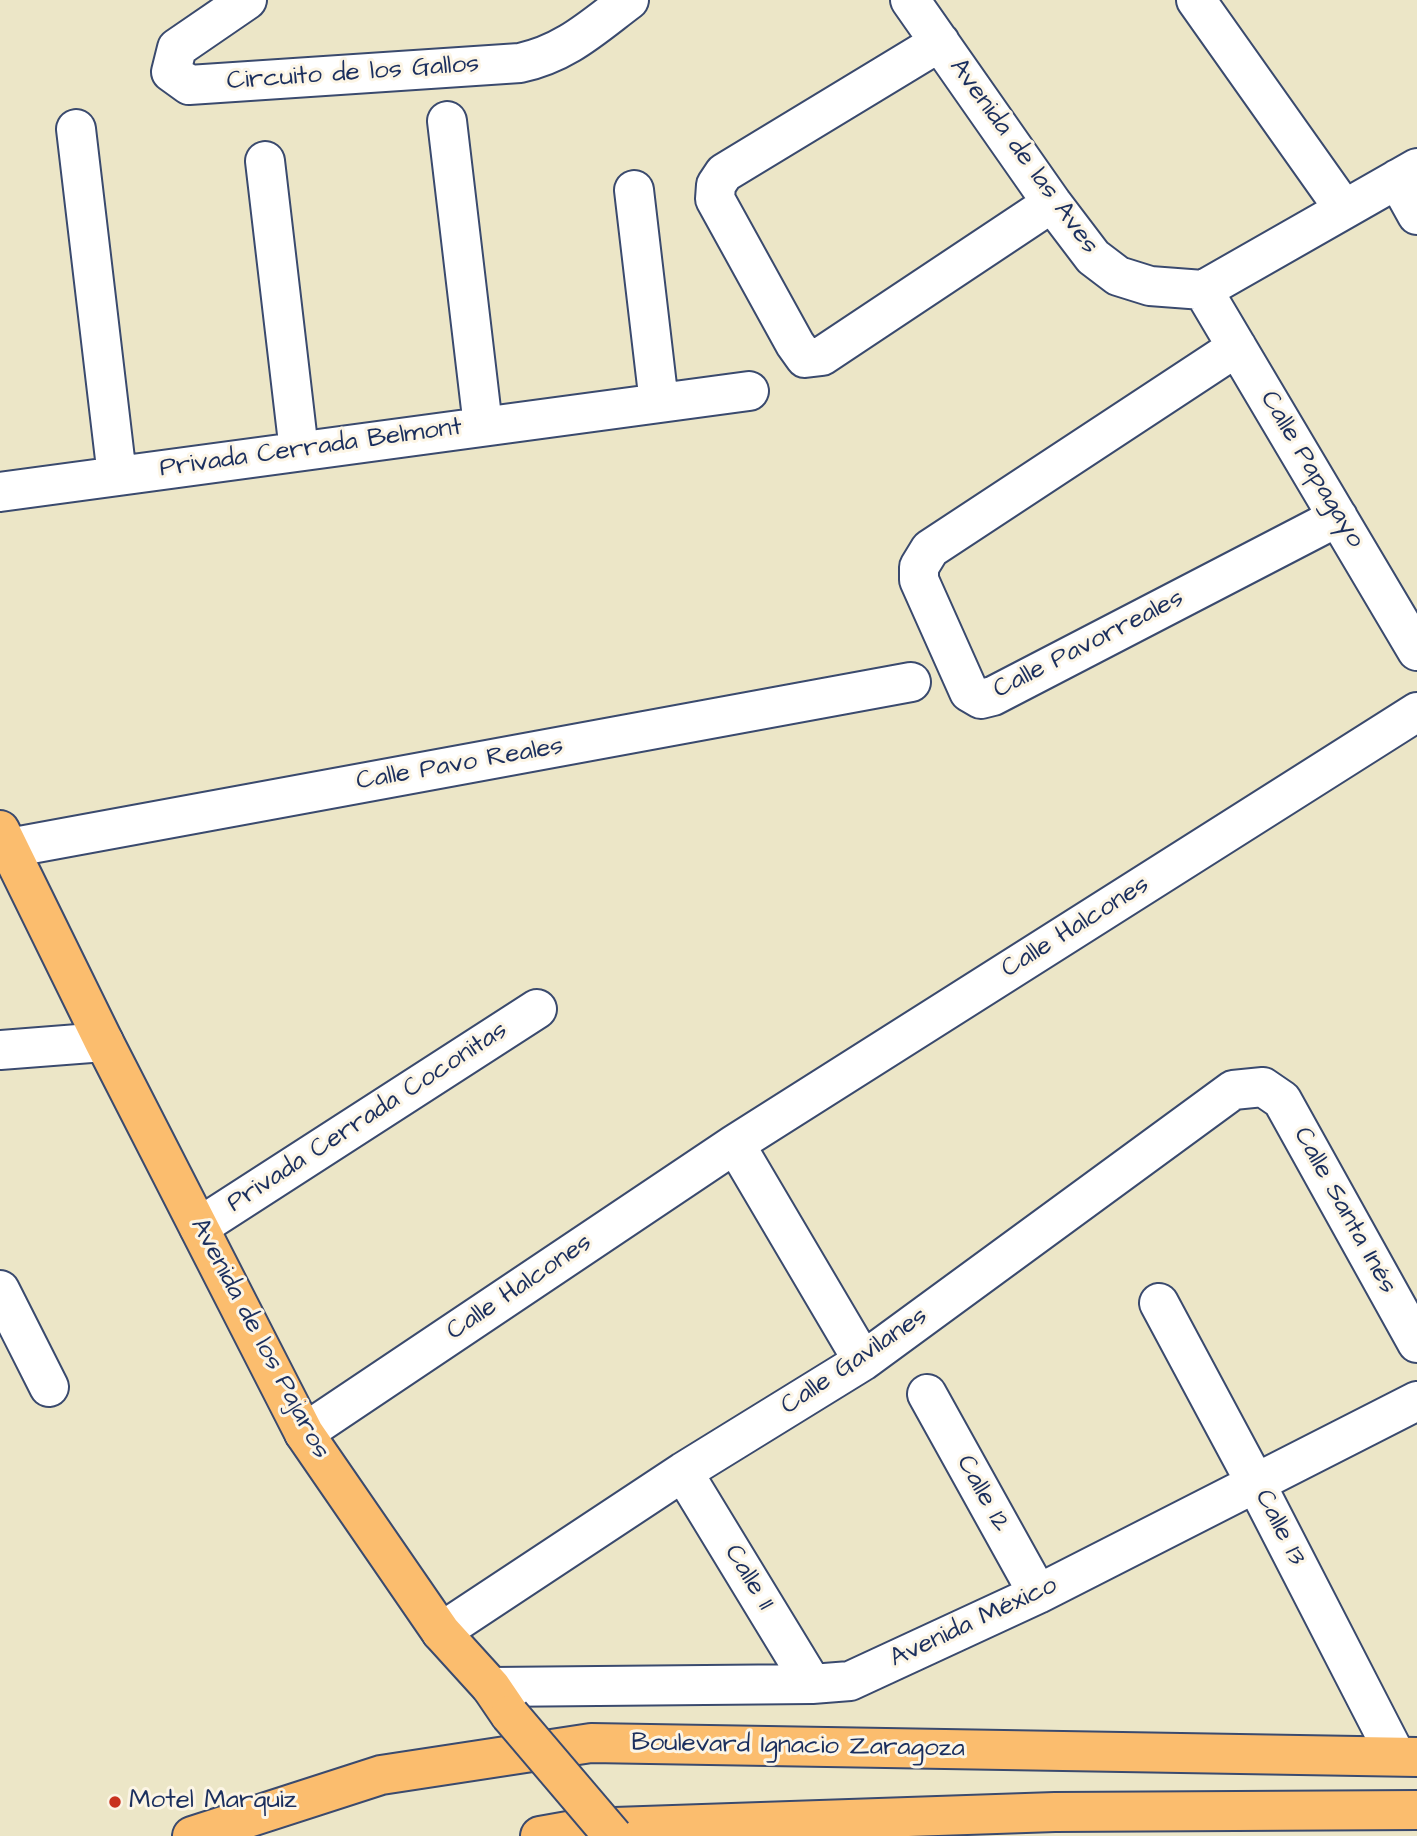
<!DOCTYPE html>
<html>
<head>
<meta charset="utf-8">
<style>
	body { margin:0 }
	canvas { display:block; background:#ece6c7 }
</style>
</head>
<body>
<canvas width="1417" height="1836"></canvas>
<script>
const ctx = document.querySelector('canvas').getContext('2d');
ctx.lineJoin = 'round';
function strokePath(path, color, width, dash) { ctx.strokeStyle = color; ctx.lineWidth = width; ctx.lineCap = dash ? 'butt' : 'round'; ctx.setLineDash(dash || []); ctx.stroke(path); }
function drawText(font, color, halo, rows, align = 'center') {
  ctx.font = font + ' "Architects Daughter",sans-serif'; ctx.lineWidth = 6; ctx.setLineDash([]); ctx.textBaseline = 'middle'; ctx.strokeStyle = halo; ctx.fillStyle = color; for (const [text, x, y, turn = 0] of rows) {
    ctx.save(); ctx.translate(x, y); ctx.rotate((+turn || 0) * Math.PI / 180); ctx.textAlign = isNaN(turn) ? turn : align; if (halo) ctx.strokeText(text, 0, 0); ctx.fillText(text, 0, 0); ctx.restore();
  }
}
const minor = new Path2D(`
	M 247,0 L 177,48 L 171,72 L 189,85 L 520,63 C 566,53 593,27 629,0
	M 910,0 L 1052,203 L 1093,257 L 1118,276 L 1150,286 L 1203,290 L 1417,168
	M 1196,0 L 1344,209
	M 940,42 L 724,173 L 716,185 L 715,199 L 795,344 L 805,358 L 822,356 L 1052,203
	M 447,121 L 483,426
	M 76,129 L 117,476
	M 265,161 L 299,451
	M 1397,179 L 1417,215
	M 634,190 L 659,403
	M 1203,290 L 1417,651
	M 1237,347 L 930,549 L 919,567 L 919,580 L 969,692 L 981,699 L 993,696 L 1338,517
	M 0,492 L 749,391
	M 9,848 L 911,682
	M 0,1050 L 104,1042
	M 735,1144 L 863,1361
	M 199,1227 L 537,1009
	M 0,1290 L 49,1387
	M 1159,1303 L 1256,1484 L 1396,1756
	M 927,1394 L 1038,1594
	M 304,1433 L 735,1144 L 1417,712
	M 683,1472 L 812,1684
	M 441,1632 L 683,1472 L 863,1361 L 1233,1090 L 1263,1087 L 1282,1100 L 1417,1343
	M 491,1687 L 812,1684 L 850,1681 L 1038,1594 L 1417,1401`);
const major = new Path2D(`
	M 0,830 L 104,1042 L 304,1433 L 441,1632 L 491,1687 L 510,1715
	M 192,1836 L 381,1775 L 591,1743 L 1417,1757
	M 540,1836 L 585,1828 L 1055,1812 L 1417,1810`);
strokePath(minor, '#3a4a6e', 42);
strokePath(major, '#3a4a6e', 42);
strokePath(minor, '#fff', 38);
strokePath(major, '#fbbd6e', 38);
const majorBridge = new Path2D(`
	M 510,1715 L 613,1836`);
strokePath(majorBridge, '#3a4a6e', 42, []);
strokePath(majorBridge, '#fbbd6e', 38);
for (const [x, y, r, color] of [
	[115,1802,7,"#c8321e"]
]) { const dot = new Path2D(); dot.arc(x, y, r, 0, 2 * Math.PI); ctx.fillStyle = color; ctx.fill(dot); strokePath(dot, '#fcf5e5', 2.5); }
drawText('26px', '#1b2f5e', '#fcf5e5', [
	["Circuito de los Gallos",353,74,-4],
	["Avenida de las Aves",1023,157,54],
	["Privada Cerrada Belmont",311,449,-8],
	["Calle Papagayo",1311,470,59],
	["Calle Pavorreales",1089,645,-27],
	["Calle Pavo Reales",460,765,-10],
	["Calle Halcones",1076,928,-32],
	["Privada Cerrada Coconitas",368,1118,-33],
	["Calle Santa Inés",1344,1211,61],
	["Calle Halcones",520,1288,-34],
	["Avenida de los Pajaros",259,1339,62],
	["Calle Gavilanes",855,1362,-34],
	["Calle 12",982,1494,61],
	["Calle 13",1279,1528,63],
	["Calle 11",748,1578,59],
	["Avenida México",974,1623,-25],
	["Boulevard Ignacio Zaragoza",798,1747,1]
]);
drawText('26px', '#1b2f5e', '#fcf5e5', [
	["Motel Marquiz",129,1802]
], 'left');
</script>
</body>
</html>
